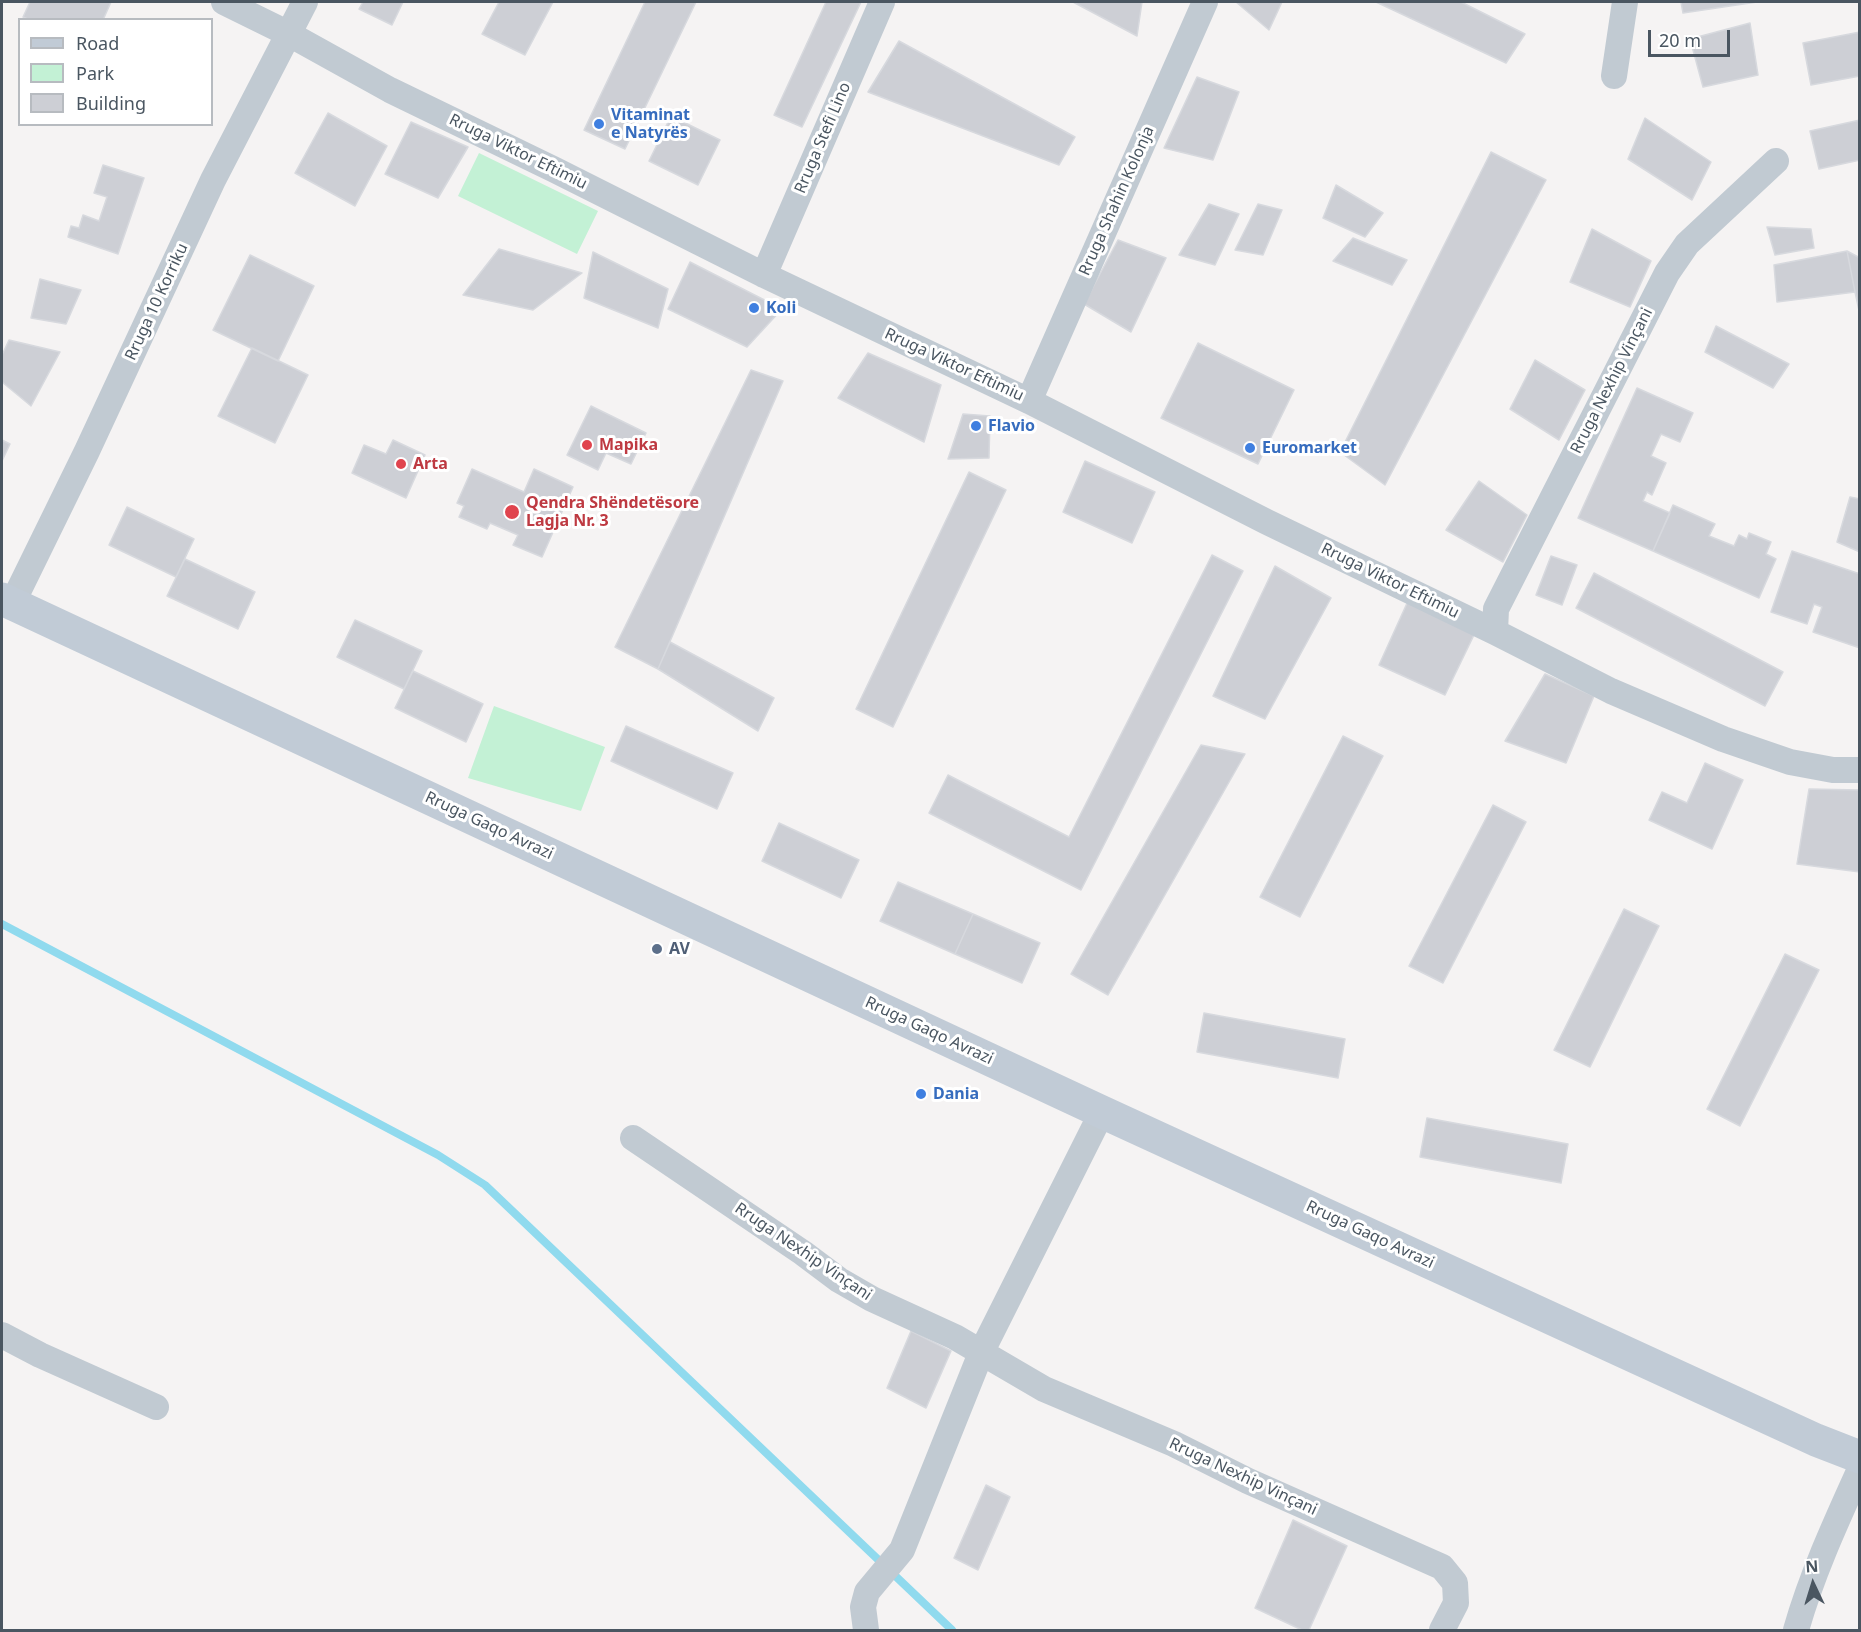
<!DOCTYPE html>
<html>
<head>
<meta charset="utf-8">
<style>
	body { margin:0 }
	#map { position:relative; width:1861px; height:1632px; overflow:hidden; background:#f5f3f3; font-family:"Noto Sans",sans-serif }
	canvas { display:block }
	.frame { position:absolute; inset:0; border:3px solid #4a5661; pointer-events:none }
	.legend { position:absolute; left:18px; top:18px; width:195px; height:108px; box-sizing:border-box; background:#fff; border:2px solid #b7bbc0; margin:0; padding:8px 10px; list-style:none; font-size:18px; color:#4a5661 }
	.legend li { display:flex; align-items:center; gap:12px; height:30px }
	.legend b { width:30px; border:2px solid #b7bbc0 }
	.north { position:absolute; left:1783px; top:1554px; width:60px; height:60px; -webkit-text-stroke:4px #fff; paint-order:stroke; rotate:356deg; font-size:16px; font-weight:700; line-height:24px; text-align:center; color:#4a5661 }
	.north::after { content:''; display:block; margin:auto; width:21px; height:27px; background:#4a5661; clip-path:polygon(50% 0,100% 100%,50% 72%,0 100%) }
	.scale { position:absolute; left:1648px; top:30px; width:82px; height:27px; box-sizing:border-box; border:3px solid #4a5661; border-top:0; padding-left:8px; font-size:18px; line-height:21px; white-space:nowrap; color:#4a5661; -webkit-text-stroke:4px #fff; paint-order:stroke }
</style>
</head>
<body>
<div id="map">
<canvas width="1861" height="1632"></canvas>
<div class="frame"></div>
<ul class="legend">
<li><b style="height:8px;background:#c1cbd6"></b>Road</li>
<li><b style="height:16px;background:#c3f1d5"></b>Park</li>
<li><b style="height:16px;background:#cdcfd5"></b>Building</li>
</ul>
<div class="north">N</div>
<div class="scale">20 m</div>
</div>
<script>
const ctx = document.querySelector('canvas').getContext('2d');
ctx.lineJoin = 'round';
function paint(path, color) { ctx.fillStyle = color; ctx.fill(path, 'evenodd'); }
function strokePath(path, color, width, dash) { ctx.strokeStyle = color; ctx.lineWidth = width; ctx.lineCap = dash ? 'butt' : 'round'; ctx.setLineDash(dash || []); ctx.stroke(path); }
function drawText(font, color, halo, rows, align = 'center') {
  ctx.font = font + ' "Noto Sans",sans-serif'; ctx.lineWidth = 6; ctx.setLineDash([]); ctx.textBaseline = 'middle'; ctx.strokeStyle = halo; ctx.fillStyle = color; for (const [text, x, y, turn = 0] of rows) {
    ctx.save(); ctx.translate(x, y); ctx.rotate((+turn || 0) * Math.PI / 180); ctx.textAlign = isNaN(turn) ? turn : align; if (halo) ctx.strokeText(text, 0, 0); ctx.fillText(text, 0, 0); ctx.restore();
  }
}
paint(new Path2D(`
	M 479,153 L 598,211 L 577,254 L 458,196 Z
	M 494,706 L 605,747 L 581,811 L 468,778 Z`), '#c3f1d5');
strokePath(new Path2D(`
	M 2,924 L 438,1155 L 485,1185 L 952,1630`), '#90daee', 8);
const building = new Path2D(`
	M 30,2 L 111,2 L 103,20 L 30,20 L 23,17 Z
	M 363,2 L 403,2 L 392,25 L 359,9 Z
	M 499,2 L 553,2 L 525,55 L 482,34 Z
	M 645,2 L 696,2 L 625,149 L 584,130 Z
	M 826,2 L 861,2 L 802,127 L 774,115 Z
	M 1073,2 L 1142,2 L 1137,36 Z
	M 1236,2 L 1282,2 L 1269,30 Z
	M 1376,2 L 1461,2 L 1525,34 L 1506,63 Z
	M 1681,2 L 1757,2 L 1683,13 Z
	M 1750,23 L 1758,75 L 1703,87 L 1690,39 Z
	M 1860,32 L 1860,76 L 1811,85 L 1803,43 Z
	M 899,41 L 1075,137 L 1059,165 L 868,92 Z
	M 1197,77 L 1239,92 L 1213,160 L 1164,148 Z
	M 328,113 L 387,146 L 355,206 L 295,173 Z
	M 671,116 L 720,140 L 698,185 L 649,161 Z
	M 1645,118 L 1711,162 L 1692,200 L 1628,159 Z
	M 1860,120 L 1860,160 L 1819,169 L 1810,131 Z
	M 411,122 L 468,147 L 438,198 L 385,174 Z
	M 1491,152 L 1546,180 L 1385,485 L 1340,452 Z
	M 103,165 L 144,178 L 118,254 L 68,237 L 71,226 L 79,228 L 83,215 L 99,221 L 107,197 L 94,193 Z
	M 1336,185 L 1383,213 L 1365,237 L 1323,218 Z
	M 1209,204 L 1239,214 L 1215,265 L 1179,255 Z
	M 1258,204 L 1282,210 L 1263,255 L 1235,250 Z
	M 1767,227 L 1811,229 L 1814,248 L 1775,255 Z
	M 1592,229 L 1651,261 L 1630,307 L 1570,282 Z
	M 1353,238 L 1407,260 L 1392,285 L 1333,261 Z
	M 1118,240 L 1166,258 L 1131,332 L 1084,304 Z
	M 499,249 L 582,273 L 533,310 L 463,295 Z
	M 1847,251 L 1860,258 L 1860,315 L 1855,292 Z
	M 1847,251 L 1855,292 L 1777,302 L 1774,265 Z
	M 593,252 L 668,289 L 658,328 L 584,298 Z
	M 250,255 L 314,286 L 278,361 L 213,330 Z
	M 690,262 L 782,309 L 747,347 L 668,309 Z
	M 40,279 L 81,290 L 66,324 L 31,318 Z
	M 1716,326 L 1789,364 L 1773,388 L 1705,352 Z
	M 9,340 L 60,352 L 31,406 L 2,382 L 2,355 Z
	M 1198,343 L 1294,390 L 1258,464 L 1161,418 Z
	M 252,348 L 308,375 L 275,443 L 218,416 Z
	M 868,353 L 941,385 L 924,442 L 838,398 Z
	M 1535,360 L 1585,390 L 1559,440 L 1510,409 Z
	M 751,370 L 783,381 L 658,669 L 615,647 Z
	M 1637,388 L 1693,413 L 1680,442 L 1661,434 L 1651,456 L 1666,463 L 1652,495 L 1647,492 L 1643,501 L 1670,513 L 1653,551 L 1578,518 Z
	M 591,406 L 646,433 L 631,464 L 606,453 L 598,470 L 567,455 Z
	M 963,414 L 990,416 L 989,458 L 948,459 Z
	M 2,440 L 10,444 L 2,461 Z
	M 393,440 L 425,455 L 406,498 L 352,473 L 364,445 L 386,454 Z
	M 1085,461 L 1155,492 L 1132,543 L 1063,512 Z
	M 472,469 L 524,492 L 534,469 L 573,487 L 542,557 L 513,545 L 518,535 L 490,523 L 487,529 L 459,517 L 464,506 L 457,503 Z
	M 969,472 L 1006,490 L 893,727 L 856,709 Z
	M 1479,481 L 1527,515 L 1503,562 L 1446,530 Z
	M 1850,497 L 1860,499 L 1860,552 L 1837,542 Z
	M 1673,505 L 1715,524 L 1709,536 L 1734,546 L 1739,535 L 1747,539 L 1749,533 L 1771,542 L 1766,554 L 1776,559 L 1759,598 L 1653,551 Z
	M 127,507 L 194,539 L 176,577 L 109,545 Z
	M 1792,551 L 1860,574 L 1860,648 L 1813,632 L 1822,607 L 1814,604 L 1807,624 L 1771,612 Z
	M 1212,555 L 1243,571 L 1081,890 L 929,813 L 948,775 L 1069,837 Z
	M 1551,556 L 1577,565 L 1562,605 L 1536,595 Z
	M 185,559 L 255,592 L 238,629 L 167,596 Z
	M 1275,566 L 1331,598 L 1265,719 L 1213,696 Z
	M 1594,573 L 1783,672 L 1765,706 L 1576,608 Z
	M 1408,601 L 1474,635 L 1445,695 L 1379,665 Z
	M 355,620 L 422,651 L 404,689 L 337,657 Z
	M 670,642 L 774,698 L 758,731 L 658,669 Z
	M 413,671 L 483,704 L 466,742 L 395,708 Z
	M 1545,674 L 1594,696 L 1566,763 L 1505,741 Z
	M 626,726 L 733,773 L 717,809 L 611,761 Z
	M 1343,736 L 1383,756 L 1300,917 L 1260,897 Z
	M 1201,745 L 1245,754 L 1108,995 L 1071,974 Z
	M 1705,763 L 1743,780 L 1712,849 L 1649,820 L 1662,792 L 1687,803 Z
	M 1809,789 L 1860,790 L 1860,872 L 1797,864 Z
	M 1493,805 L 1526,822 L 1443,983 L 1409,966 Z
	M 779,823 L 859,860 L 841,898 L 762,861 Z
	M 898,882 L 973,914 L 955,954 L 880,921 Z
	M 1624,909 L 1659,926 L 1590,1067 L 1554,1050 Z
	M 973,914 L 1040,943 L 1022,983 L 955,954 Z
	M 1785,954 L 1819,970 L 1740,1126 L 1707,1109 Z
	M 1204,1013 L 1345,1039 L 1338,1078 L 1197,1052 Z
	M 1427,1118 L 1568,1144 L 1561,1183 L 1420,1157 Z
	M 911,1331 L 951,1351 L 926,1408 L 887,1388 Z
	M 986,1485 L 1010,1497 L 978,1570 L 954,1558 Z
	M 1293,1520 L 1347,1546 L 1309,1630 L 1302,1630 L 1255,1608 Z`);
paint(building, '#cdcfd5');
strokePath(building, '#d7d9de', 1.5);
strokePath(new Path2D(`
	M 224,2 L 289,34 L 390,90 L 555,170 L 764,275 L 1029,401 L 1267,522 L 1495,632 L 1611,691 L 1723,739 L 1790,762 L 1833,770 L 1860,770
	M 1614,76 L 1625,2
	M 764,275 L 882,2
	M 1029,401 L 1205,2
	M 12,604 L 87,451 L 213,180 L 305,2
	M 1495,632 L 1496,609 L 1667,273 L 1687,244 L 1776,161
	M 633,1138 L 803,1253 L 839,1280 L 872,1299 L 955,1337 L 1044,1389 L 1174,1444 L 1248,1481 L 1442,1567 L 1455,1583 L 1456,1603 L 1442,1630
	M 2,1335 L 40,1355 L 156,1407
	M 866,1630 L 863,1607 L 867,1592 L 902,1550 L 981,1353 L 1102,1112
	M 1796,1630 C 1812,1574 1836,1522 1860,1469`), '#c1cad2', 26);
strokePath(new Path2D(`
	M 2,599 L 1102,1112 L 1816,1440 L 1860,1457`), '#c1cbd6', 33);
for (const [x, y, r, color] of [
	[599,124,6,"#3f7fe0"],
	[754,308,6,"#3f7fe0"],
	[976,426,6,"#3f7fe0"],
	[587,445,6,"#e0444e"],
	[1250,448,6,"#3f7fe0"],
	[401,464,6,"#e0444e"],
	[512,512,8,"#e0444e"],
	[657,949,6,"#5c6f8a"],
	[921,1094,6,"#3f7fe0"]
]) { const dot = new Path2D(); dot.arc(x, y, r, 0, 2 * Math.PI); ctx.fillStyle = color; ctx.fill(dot); strokePath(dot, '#fff', 2); }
drawText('bold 16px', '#366cbe', '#fff', [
	["Vitaminat",611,115],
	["e Natyrës",611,133],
	["Koli",766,308],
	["Flavio",988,426],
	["Euromarket",1262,448],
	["Dania",933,1094]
], 'left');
drawText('16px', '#4a5661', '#fff', [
	["Rruga Stefi Lino",823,138,-67],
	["Rruga Viktor Eftimiu",518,152,26],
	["Rruga Shahin Kolonja",1117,201,-66],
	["Rruga 10 Korriku",157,302,-65],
	["Rruga Viktor Eftimiu",954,365,25],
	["Rruga Nexhip Vinçani",1612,381,-63],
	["Rruga Viktor Eftimiu",1390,581,26],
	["Rruga Gaqo Avrazi",489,826,25],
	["Rruga Gaqo Avrazi",929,1031,25],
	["Rruga Gaqo Avrazi",1370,1235,25],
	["Rruga Nexhip Vinçani",803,1252,34],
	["Rruga Nexhip Vinçani",1243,1477,25]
]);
drawText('bold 16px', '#be3a42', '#fff', [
	["Mapika",599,445],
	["Arta",413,464],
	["Qendra Shëndetësore",526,503],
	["Lagja Nr. 3",526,521]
], 'left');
drawText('bold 16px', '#4e5e75', '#fff', [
	["AV",669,949]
], 'left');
</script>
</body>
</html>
